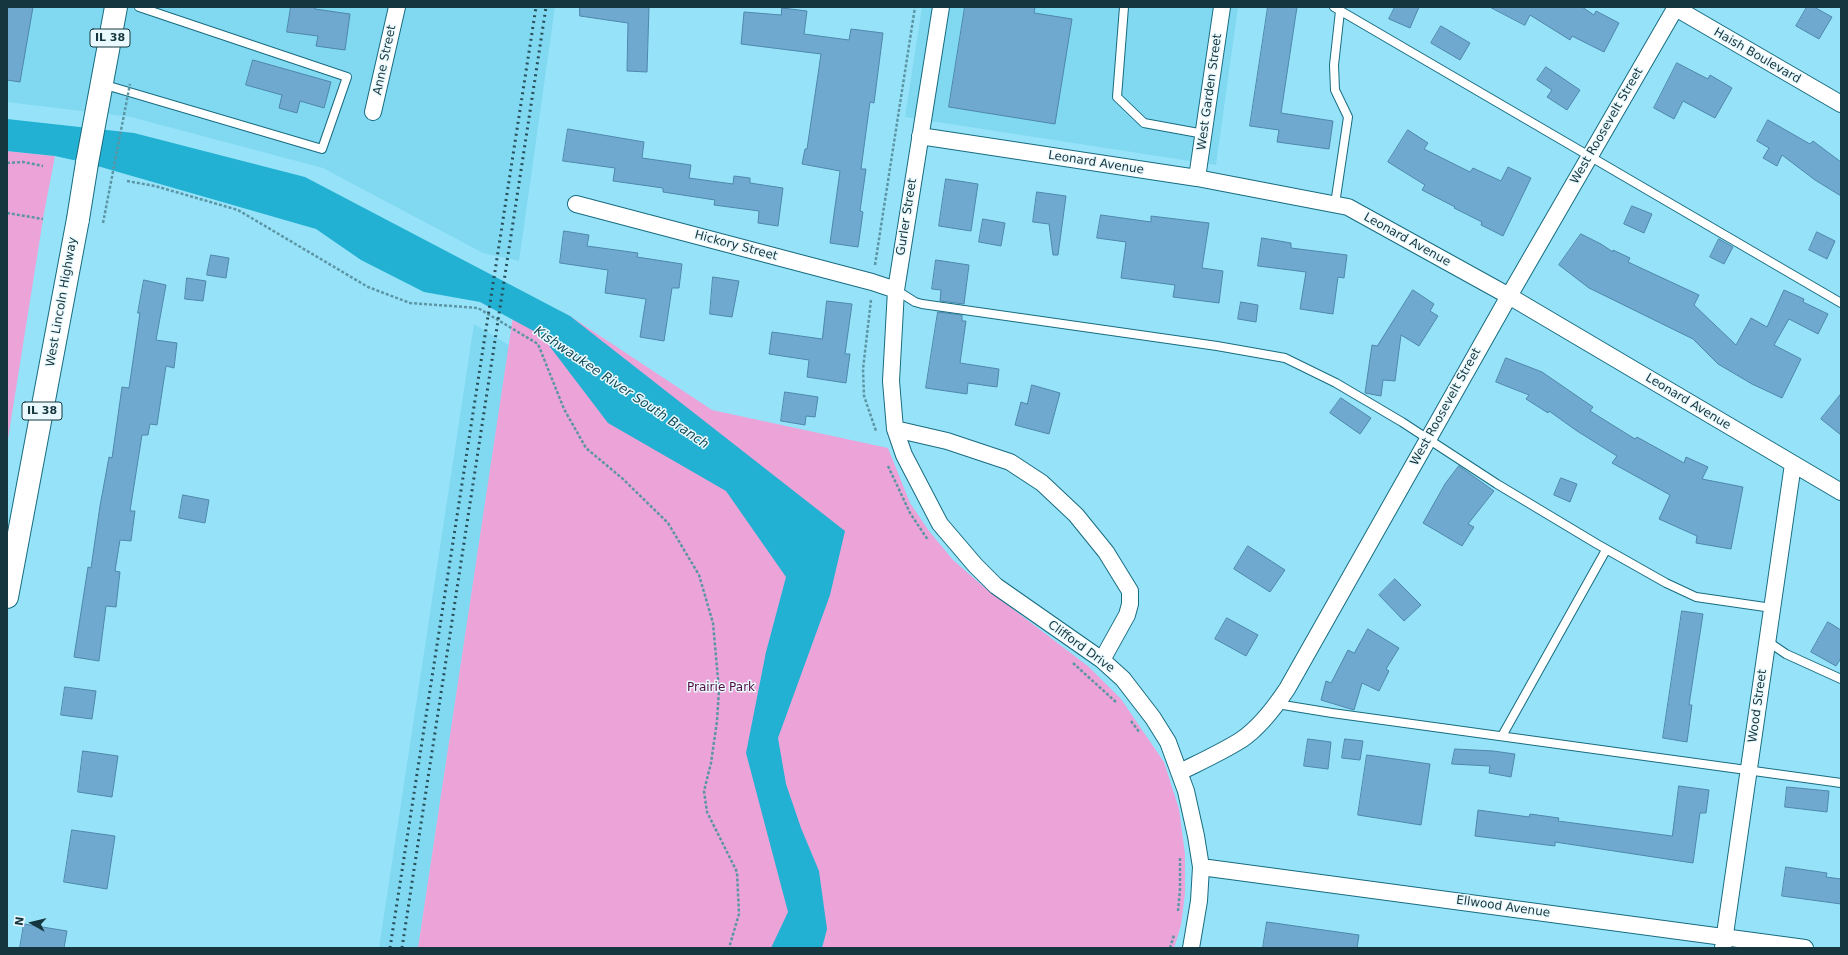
<!DOCTYPE html>
<html>
<head>
<meta charset="utf-8">
<style>
	body { margin:0 }
	#map { position:relative; width:1848px; height:955px; overflow:hidden; background:#96e3f9; font-family:"DejaVu Sans",sans-serif }
	canvas { display:block }
	.frame { position:absolute; inset:0; border:8px solid #15363e; pointer-events:none }
	.north { position:absolute; left:12px; top:903px; width:40px; height:40px; -webkit-text-stroke:3px #eaf9fd; paint-order:stroke; rotate:278deg; font-size:11px; font-weight:700; line-height:16px; text-align:center; color:#15363e }
	.north::after { content:''; display:block; margin:auto; width:14px; height:18px; background:#15363e; clip-path:polygon(50% 0,100% 100%,50% 72%,0 100%) }
</style>
</head>
<body>
<div id="map">
<canvas width="1848" height="955"></canvas>
<div class="frame"></div>
<div class="north">N</div>
</div>
<script>
const ctx = document.querySelector('canvas').getContext('2d');
ctx.lineJoin = 'round';
function paint(path, color) { ctx.fillStyle = color; ctx.fill(path, 'evenodd'); }
function strokePath(path, color, width, dash) { ctx.strokeStyle = color; ctx.lineWidth = width; ctx.lineCap = dash ? 'butt' : 'round'; ctx.setLineDash(dash || []); ctx.stroke(path); }
function drawText(font, color, halo, rows, align = 'center') {
  ctx.font = font + ' "DejaVu Sans",sans-serif'; ctx.lineWidth = 3; ctx.setLineDash([]); ctx.textBaseline = 'middle'; ctx.strokeStyle = halo; ctx.fillStyle = color; for (const [text, x, y, turn = 0] of rows) {
    ctx.save(); ctx.translate(x, y); ctx.rotate((+turn || 0) * Math.PI / 180); ctx.textAlign = isNaN(turn) ? turn : align; if (halo) ctx.strokeText(text, 0, 0); ctx.fillText(text, 0, 0); ctx.restore();
  }
}
paint(new Path2D(`
	M 7,7 L 555,7 L 519,261 L 483,253 L 323,168 L 131,117 L 7,102 Z
	M 922,7 L 1238,7 L 1216,165 L 905,117 Z
	M 474,324 L 509,345 L 420,934 L 418,948 L 379,948 Z`), '#80d8f1');
paint(new Path2D(`
	M 7,151 L 55,156 L 44,213 L 7,445 Z
	M 517,290 L 570,316 L 712,410 L 888,448 L 910,503 L 929,531 L 953,560 L 984,587 L 1089,667 L 1121,699 L 1164,762 L 1179,809 L 1185,854 L 1185,894 L 1181,925 L 1174,948 L 418,948 Z`), '#eca3d7');
paint(new Path2D(`
	M 7,119 L 134,133 L 305,177 L 570,316 L 845,531 L 830,595 L 778,738 L 786,784 L 801,828 L 819,871 L 827,929 L 822,948 L 771,948 L 788,912 L 746,753 L 766,652 L 786,577 L 726,491 L 608,423 L 541,335 L 480,302 L 424,292 L 361,260 L 316,229 L 87,163 L 55,156 L 7,151 Z`), '#22b1d2');
const building = new Path2D(`
	M 7,7 L 33,7 L 20,82 L 7,80 Z
	M 291,7 L 315,7 L 315,9 L 350,14 L 345,50 L 316,46 L 318,36 L 287,32 Z
	M 580,7 L 649,7 L 647,72 L 627,71 L 628,23 L 580,16 Z
	M 965,7 L 1035,7 L 1034,13 L 1072,19 L 1055,124 L 949,107 Z
	M 1268,7 L 1297,7 L 1281,113 L 1333,121 L 1329,149 L 1277,142 L 1279,130 L 1250,126 Z
	M 1395,7 L 1419,7 L 1410,28 L 1389,19 Z
	M 1490,7 L 1582,7 L 1594,15 L 1596,11 L 1619,23 L 1604,52 L 1572,36 L 1570,40 L 1530,15 L 1525,25 Z
	M 1807,7 L 1814,7 L 1832,17 L 1819,39 L 1796,26 Z
	M 782,8 L 807,11 L 804,34 L 849,40 L 851,29 L 883,33 L 874,103 L 870,102 L 861,169 L 866,169 L 860,211 L 863,212 L 858,247 L 830,243 L 840,171 L 802,164 L 805,149 L 807,149 L 821,54 L 741,44 L 744,12 L 781,15 Z
	M 1441,26 L 1470,43 L 1460,60 L 1431,43 Z
	M 253,60 L 331,82 L 324,108 L 300,101 L 297,113 L 279,108 L 282,95 L 246,85 Z
	M 1677,63 L 1708,79 L 1710,75 L 1732,88 L 1715,118 L 1683,101 L 1674,119 L 1654,108 Z
	M 1546,67 L 1580,90 L 1567,110 L 1547,97 L 1552,90 L 1537,80 Z
	M 1768,120 L 1810,144 L 1813,141 L 1841,162 L 1841,196 L 1815,180 L 1782,155 L 1777,166 L 1763,158 L 1769,148 L 1757,141 Z
	M 568,129 L 644,142 L 642,158 L 691,165 L 689,178 L 733,184 L 734,176 L 750,178 L 750,183 L 783,188 L 778,226 L 758,223 L 759,211 L 714,205 L 715,200 L 663,192 L 663,188 L 613,181 L 615,168 L 563,161 Z
	M 1408,130 L 1428,143 L 1424,149 L 1470,172 L 1473,168 L 1501,181 L 1508,167 L 1531,178 L 1503,236 L 1481,225 L 1482,222 L 1454,208 L 1455,207 L 1422,190 L 1425,185 L 1388,162 Z
	M 946,179 L 978,184 L 971,231 L 939,226 Z
	M 1037,192 L 1066,196 L 1058,255 L 1053,255 L 1049,224 L 1033,222 Z
	M 1632,206 L 1652,214 L 1644,233 L 1624,224 Z
	M 1101,215 L 1151,222 L 1151,216 L 1209,223 L 1202,268 L 1223,271 L 1219,303 L 1173,297 L 1175,285 L 1121,278 L 1126,242 L 1097,238 Z
	M 983,219 L 1005,223 L 1001,246 L 979,242 Z
	M 564,231 L 589,235 L 587,246 L 638,253 L 637,257 L 682,264 L 679,288 L 672,288 L 664,341 L 640,337 L 646,299 L 605,293 L 608,270 L 560,263 Z
	M 1817,232 L 1835,241 L 1827,259 L 1809,250 Z
	M 1581,234 L 1601,244 L 1613,252 L 1613,250 L 1630,258 L 1628,262 L 1699,295 L 1694,305 L 1736,345 L 1751,318 L 1767,327 L 1784,290 L 1804,299 L 1803,302 L 1828,314 L 1818,334 L 1789,319 L 1774,345 L 1801,359 L 1782,398 L 1752,384 L 1718,364 L 1693,339 L 1589,288 L 1559,265 Z
	M 1262,238 L 1291,243 L 1291,248 L 1347,255 L 1344,278 L 1338,277 L 1333,314 L 1300,309 L 1306,272 L 1258,266 Z
	M 1719,239 L 1733,247 L 1724,264 L 1710,257 Z
	M 211,255 L 229,258 L 226,278 L 207,275 Z
	M 936,260 L 969,265 L 964,304 L 940,301 L 941,290 L 932,289 Z
	M 713,277 L 739,281 L 732,317 L 710,314 Z
	M 187,278 L 206,281 L 203,301 L 185,299 Z
	M 144,280 L 166,285 L 156,340 L 177,343 L 174,368 L 166,366 L 157,425 L 150,424 L 148,435 L 142,435 L 130,511 L 135,511 L 131,541 L 120,540 L 115,571 L 120,572 L 116,607 L 106,606 L 99,661 L 74,657 L 88,567 L 91,568 L 100,506 L 109,457 L 112,458 L 122,387 L 129,388 L 140,313 L 138,313 Z
	M 1413,290 L 1434,304 L 1430,311 L 1438,316 L 1419,346 L 1401,335 L 1395,381 L 1383,380 L 1381,396 L 1365,393 L 1372,345 L 1377,346 Z
	M 827,301 L 852,304 L 845,354 L 850,354 L 846,383 L 807,377 L 809,360 L 769,354 L 772,332 L 822,339 Z
	M 1241,302 L 1258,305 L 1256,322 L 1238,319 Z
	M 938,312 L 962,315 L 962,321 L 966,321 L 960,363 L 999,369 L 997,387 L 968,383 L 967,394 L 926,388 Z
	M 1506,358 L 1542,372 L 1593,407 L 1590,411 L 1635,439 L 1637,437 L 1684,463 L 1686,457 L 1708,467 L 1702,479 L 1743,487 L 1731,549 L 1696,543 L 1697,536 L 1659,519 L 1670,495 L 1612,463 L 1617,456 L 1577,431 L 1549,411 L 1548,413 L 1526,399 L 1529,395 L 1496,382 Z
	M 1032,385 L 1060,393 L 1049,434 L 1015,425 L 1021,402 L 1027,404 Z
	M 785,392 L 818,397 L 815,417 L 806,416 L 805,425 L 781,421 Z
	M 1841,394 L 1841,435 L 1821,419 Z
	M 1341,398 L 1371,418 L 1360,434 L 1330,413 Z
	M 1459,466 L 1494,491 L 1468,524 L 1474,527 L 1462,546 L 1423,523 L 1445,484 Z
	M 1561,478 L 1577,484 L 1570,502 L 1554,495 Z
	M 183,495 L 209,500 L 205,523 L 179,518 Z
	M 1248,546 L 1285,570 L 1270,592 L 1234,569 Z
	M 1395,579 L 1421,605 L 1404,621 L 1379,595 Z
	M 1682,611 L 1703,614 L 1689,705 L 1692,705 L 1687,742 L 1663,738 Z
	M 1227,618 L 1258,635 L 1246,656 L 1215,639 Z
	M 1828,622 L 1841,630 L 1841,658 L 1836,666 L 1811,652 Z
	M 1368,629 L 1399,648 L 1386,669 L 1389,671 L 1379,691 L 1362,683 L 1354,710 L 1321,700 L 1326,681 L 1331,683 L 1348,650 L 1354,653 Z
	M 65,687 L 96,691 L 92,719 L 61,715 Z
	M 1308,739 L 1331,742 L 1328,769 L 1304,766 Z
	M 1345,739 L 1363,741 L 1360,760 L 1342,758 Z
	M 1455,749 L 1493,751 L 1515,754 L 1511,777 L 1489,773 L 1490,766 L 1452,764 Z
	M 83,751 L 118,756 L 112,797 L 78,792 Z
	M 1367,755 L 1430,764 L 1421,825 L 1358,815 Z
	M 1679,786 L 1709,790 L 1706,813 L 1700,813 L 1693,863 L 1555,842 L 1555,846 L 1475,836 L 1478,810 L 1529,817 L 1530,814 L 1559,818 L 1558,821 L 1672,836 Z
	M 1787,787 L 1829,791 L 1827,812 L 1785,807 Z
	M 72,830 L 115,836 L 107,889 L 64,882 Z
	M 1786,867 L 1827,873 L 1826,877 L 1841,879 L 1841,904 L 1782,896 Z
	M 1267,922 L 1359,935 L 1357,948 L 1263,948 Z
	M 24,924 L 67,931 L 64,948 L 20,948 Z`);
paint(building, '#70a9cf');
strokePath(building, '#4e87ab', 1);
const lane = new Path2D(`
	M 1124,7 L 1117,97 L 1144,123 L 1204,134
	M 1334,7 L 1841,303
	M 102,84 L 322,149 L 347,77 L 139,7
	M 1335,204 L 1348,117 L 1335,90 L 1334,65 L 1340,11
	M 896,290 L 915,302 L 922,304 L 1217,346 L 1285,358 L 1336,383 L 1402,422 L 1497,484 L 1597,544 L 1666,583 L 1696,597 L 1772,608
	M 1767,641 L 1786,654 L 1841,679
	M 1277,704 L 1332,713 L 1841,783
	M 1502,736 L 1606,550`);
const street = new Path2D(`
	M 941,7 L 896,290 L 891,381 L 895,429 L 904,455 L 940,524 L 975,565 L 996,586 L 1102,660 L 1123,679 L 1153,718 L 1168,742 L 1186,791 L 1196,836 L 1201,867 L 1199,901 L 1191,948
	M 1674,7 L 1841,104
	M 373,112 L 397,7
	M 920,136 L 1197,178 L 1348,207 L 1509,296 L 1841,492
	M 1197,178 L 1222,7
	M 576,204 L 872,282 L 896,290
	M 895,429 L 947,441 L 1010,462 L 1042,483 L 1076,515 L 1106,552 L 1130,591 L 1130,604 L 1127,615 L 1102,660
	M 1180,772 C 1200,762 1222,752 1241,740 C 1259,728 1275,707 1287,689 L 1509,296 L 1676,7
	M 1201,867 L 1805,948
	M 1723,948 L 1793,464`);
const primary = new Path2D(`
	M 87,163 L 116,7
	M 7,597 L 78,219`);
strokePath(lane, '#186c80', 10);
strokePath(street, '#186c80', 18);
strokePath(primary, '#186c80', 24);
strokePath(new Path2D(`
	M 7,163 L 23,162 L 43,166
	M 127,181 L 155,186 L 238,210 L 368,287 L 410,303 L 478,308 L 538,344 L 564,409 L 586,448 L 623,479 L 668,523 L 699,575 L 713,623 L 719,690 L 717,721 L 711,763 L 704,791 L 707,812 L 737,872 L 739,914 L 729,948
	M 7,213 L 43,219
	M 875,265 L 915,7
	M 871,300 L 863,369 L 864,396 L 876,431
	M 888,466 L 910,513 L 928,540
	M 1073,663 L 1117,703
	M 1131,721 L 1140,733
	M 1178,911 L 1180,889 L 1180,858
	M 1170,948 L 1174,935`), '#5c95a4', 2.5, [3, 2]);
strokePath(lane, '#fff', 8);
strokePath(street, '#fff', 16);
strokePath(primary, '#fff', 22);
strokePath(new Path2D(`
	M 390,948 L 536,7
	M 402,948 L 546,7`), '#29505a', 3, [2, 4]);
const primaryBridge = new Path2D(`
	M 78,219 L 87,163`);
strokePath(primaryBridge, '#186c80', 24, []);
strokePath(new Path2D(`
	M 103,223 L 130,84`), '#5c95a4', 2.5, [3, 2]);
strokePath(primaryBridge, '#fff', 22);
for (const [x, y, w] of [
	[110,38,40],
	[42,411,40]
]) { const box = new Path2D(); box.roundRect(x - w / 2, y - 9, w, 18, 3); ctx.fillStyle = '#eaf9fd'; ctx.fill(box); strokePath(box, '#15363e', 1); }
drawText('bold 11px', '#15363e', null, [
	["IL 38",110,38],
	["IL 38",42,411]
]);
drawText('12px', '#15363e', '#eaf9fd', [
	["Haish Boulevard",1757,56,30],
	["Anne Street",385,60,-78],
	["West Garden Street",1210,92,-82],
	["West Roosevelt Street",1607,126,-60],
	["Leonard Avenue",1096,163,9],
	["Gurler Street",907,217,-81],
	["Leonard Avenue",1407,240,29],
	["Hickory Street",736,246,15],
	["West Lincoln Highway",62,302,-80],
	["Leonard Avenue",1688,402,31],
	["West Roosevelt Street",1446,407,-61],
	["Clifford Drive",1081,647,36],
	["Wood Street",1758,706,-82],
	["Ellwood Avenue",1503,907,8]
]);
drawText('12px', '#540d45', '#eaf9fd', [
	["Prairie Park",721,688]
]);
drawText('italic 13px', '#124a58', '#eaf9fd', [
	["Kishwaukee River South Branch",621,388,34]
]);
</script>
</body>
</html>
